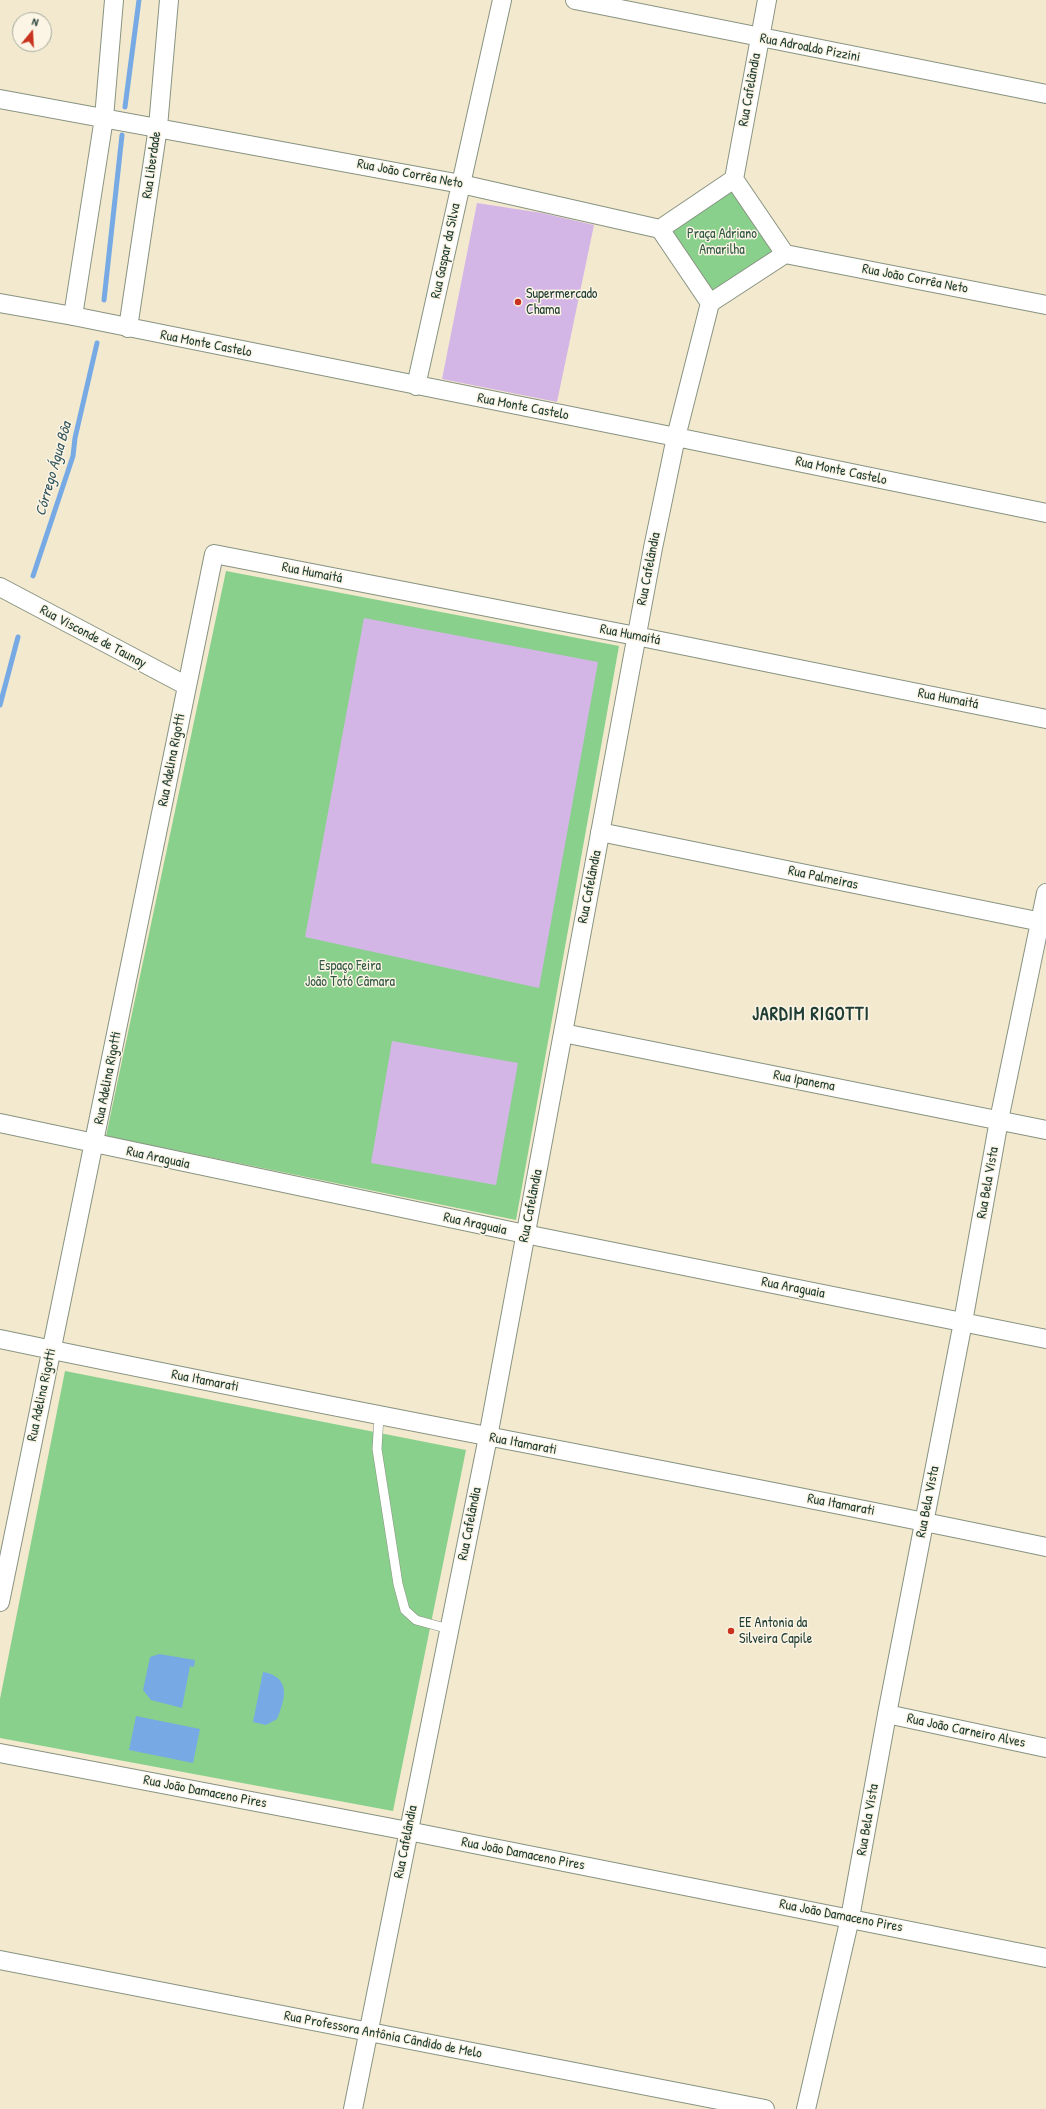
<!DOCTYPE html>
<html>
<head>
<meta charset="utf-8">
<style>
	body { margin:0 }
	#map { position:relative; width:1046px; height:2109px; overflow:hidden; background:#f2e9ce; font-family:"Patrick Hand",sans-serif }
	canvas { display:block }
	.north { position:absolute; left:12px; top:12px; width:40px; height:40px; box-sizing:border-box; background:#fcf5e5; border:1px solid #a4ab9e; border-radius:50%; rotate:18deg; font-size:11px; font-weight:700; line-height:16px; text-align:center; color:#1f3d34 }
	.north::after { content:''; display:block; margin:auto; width:14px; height:18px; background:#c8321e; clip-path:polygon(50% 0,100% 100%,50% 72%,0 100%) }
</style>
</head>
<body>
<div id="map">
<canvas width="1046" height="2109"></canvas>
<div class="north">N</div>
</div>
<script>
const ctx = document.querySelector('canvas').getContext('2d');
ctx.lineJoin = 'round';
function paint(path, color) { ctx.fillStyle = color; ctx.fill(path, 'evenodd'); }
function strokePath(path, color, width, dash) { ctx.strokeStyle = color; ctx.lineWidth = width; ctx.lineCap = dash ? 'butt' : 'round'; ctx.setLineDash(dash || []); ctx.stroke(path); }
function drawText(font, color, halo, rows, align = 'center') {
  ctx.font = font + ' "Patrick Hand",sans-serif'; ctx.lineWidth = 3; ctx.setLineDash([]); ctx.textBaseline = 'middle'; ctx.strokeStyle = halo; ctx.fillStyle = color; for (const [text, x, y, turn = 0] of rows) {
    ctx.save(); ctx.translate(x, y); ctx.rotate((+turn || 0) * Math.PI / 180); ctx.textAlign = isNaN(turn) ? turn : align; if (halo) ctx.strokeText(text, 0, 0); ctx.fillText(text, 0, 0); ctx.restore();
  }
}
paint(new Path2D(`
	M 733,186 L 778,253 L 710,298 L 665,231 Z
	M 226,571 L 619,646 L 516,1220 L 106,1136 Z
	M 65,1371 L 466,1450 L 393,1811 L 0,1738 L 0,1699 Z`), '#89d08c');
paint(new Path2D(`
	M 159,1654 L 195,1660 L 194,1667 L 190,1666 L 182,1708 L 151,1700 L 143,1690 L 150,1657 Z
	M 263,1672 C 291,1677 286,1698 277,1719 L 266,1725 L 253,1722 Z
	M 136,1716 L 200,1729 L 193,1763 L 129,1750 Z`), '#77aae4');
strokePath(new Path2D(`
	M 125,107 L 139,0
	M 104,300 L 122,135
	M 33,576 L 73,456 L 75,438 L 97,343
	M 0,705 L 18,637`), '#77aae4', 5);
paint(new Path2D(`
	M 477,203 L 542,213 L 594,225 L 557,402 L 442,379 Z
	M 364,618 L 598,662 L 539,988 L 305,937 Z
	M 392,1041 L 518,1063 L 496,1185 L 371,1163 Z`), '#d4b6e6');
const service = new Path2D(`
	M 379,1416 L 377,1449 L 398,1584 L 405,1610 L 416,1620 L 449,1629`);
const minor = new Path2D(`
	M 575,0 L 1046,94
	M 0,99 L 461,184 L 660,229
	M 734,179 L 785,254 L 710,303 L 660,229 Z
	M 734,179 L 767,0
	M 785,254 L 1046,305
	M 0,303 L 73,316 L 676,437 L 1046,513
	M 73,316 L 104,118 L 114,0
	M 128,328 L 158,127 L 169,0
	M 416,386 L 502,0
	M 0,587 L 187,686
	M 600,832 L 1046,923
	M 563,1033 L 1046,1130
	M 0,1123 L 525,1234 L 1046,1339
	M 0,1339 C 348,1412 698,1474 1046,1547
	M 0,1602 L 214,554 L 636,636 L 1046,719
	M 887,1714 L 1046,1748
	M 0,1753 L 408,1831 L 1046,1958
	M 0,1960 L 765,2109
	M 353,2109 L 488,1437 L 653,548 L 676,437 L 710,303
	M 806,2109 L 850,1918 L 887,1714 L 963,1322 L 999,1120 L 1046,893`);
strokePath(service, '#889381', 10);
strokePath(minor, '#889381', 20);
strokePath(service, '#fff', 9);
strokePath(minor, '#fff', 18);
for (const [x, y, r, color] of [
	[518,302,4,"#c8321e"],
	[731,1631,4,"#c8321e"]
]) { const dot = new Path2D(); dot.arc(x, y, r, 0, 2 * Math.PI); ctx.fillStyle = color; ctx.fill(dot); strokePath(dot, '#fcf5e5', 1.5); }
drawText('14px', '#1f3d34', '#fcf5e5', [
	["Rua Adroaldo Pizzini",810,48,11],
	["Rua Cafelândia",750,90,-80],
	["Rua Liberdade",152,165,-82],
	["Rua João Corrêa Neto",410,174,11],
	["Rua Gaspar da Silva",446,251,-78],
	["Rua João Corrêa Neto",915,279,11],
	["Rua Monte Castelo",206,344,11],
	["Rua Monte Castelo",523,407,11],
	["Rua Monte Castelo",841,471,12],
	["Rua Cafelândia",649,569,-79],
	["Rua Humaitá",312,573,11],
	["Rua Humaitá",630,635,11],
	["Rua Visconde de Taunay",93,637,28],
	["Rua Humaitá",948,699,11],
	["Rua Adelina Rigotti",172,760,-79],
	["Rua Palmeiras",823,878,12],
	["Rua Cafelândia",590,887,-79],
	["Rua Adelina Rigotti",108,1078,-79],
	["Rua Ipanema",804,1081,11],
	["Rua Araguaia",158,1158,12],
	["Rua Bela Vista",988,1183,-80],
	["Rua Cafelândia",531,1206,-79],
	["Rua Araguaia",475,1224,12],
	["Rua Araguaia",793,1288,11],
	["Rua Itamarati",205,1381,11],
	["Rua Adelina Rigotti",42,1395,-78],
	["Rua Itamarati",523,1444,11],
	["Rua Bela Vista",928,1502,-79],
	["Rua Itamarati",841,1505,11],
	["Rua Cafelândia",470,1524,-79],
	["Rua João Carneiro Alves",966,1731,12],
	["Rua João Damaceno Pires",205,1792,11],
	["Rua Bela Vista",868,1820,-80],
	["Rua Cafelândia",406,1842,-79],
	["Rua João Damaceno Pires",523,1854,11],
	["Rua João Damaceno Pires",841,1916,11],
	["Rua Professora Antônia Cândido de Melo",383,2035,11]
]);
drawText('14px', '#345a46', '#fcf5e5', [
	["Praça Adriano",722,234],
	["Amarilha",722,250],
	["Espaço Feira",350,966],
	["João Totó Câmara",350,982]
]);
drawText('14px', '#1f3d34', '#fcf5e5', [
	["Supermercado",526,294],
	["Chama",526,310],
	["EE Antonia da",739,1623],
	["Silveira Capile",739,1639]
], 'left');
drawText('italic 15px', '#355860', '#fcf5e5', [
	["Córrego Água Bôa",54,469,-74]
]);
ctx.letterSpacing = '1px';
drawText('bold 18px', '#1f3d34', '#fcf5e5', [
	["JARDIM RIGOTTI",811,1015]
]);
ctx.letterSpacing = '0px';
</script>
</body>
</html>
